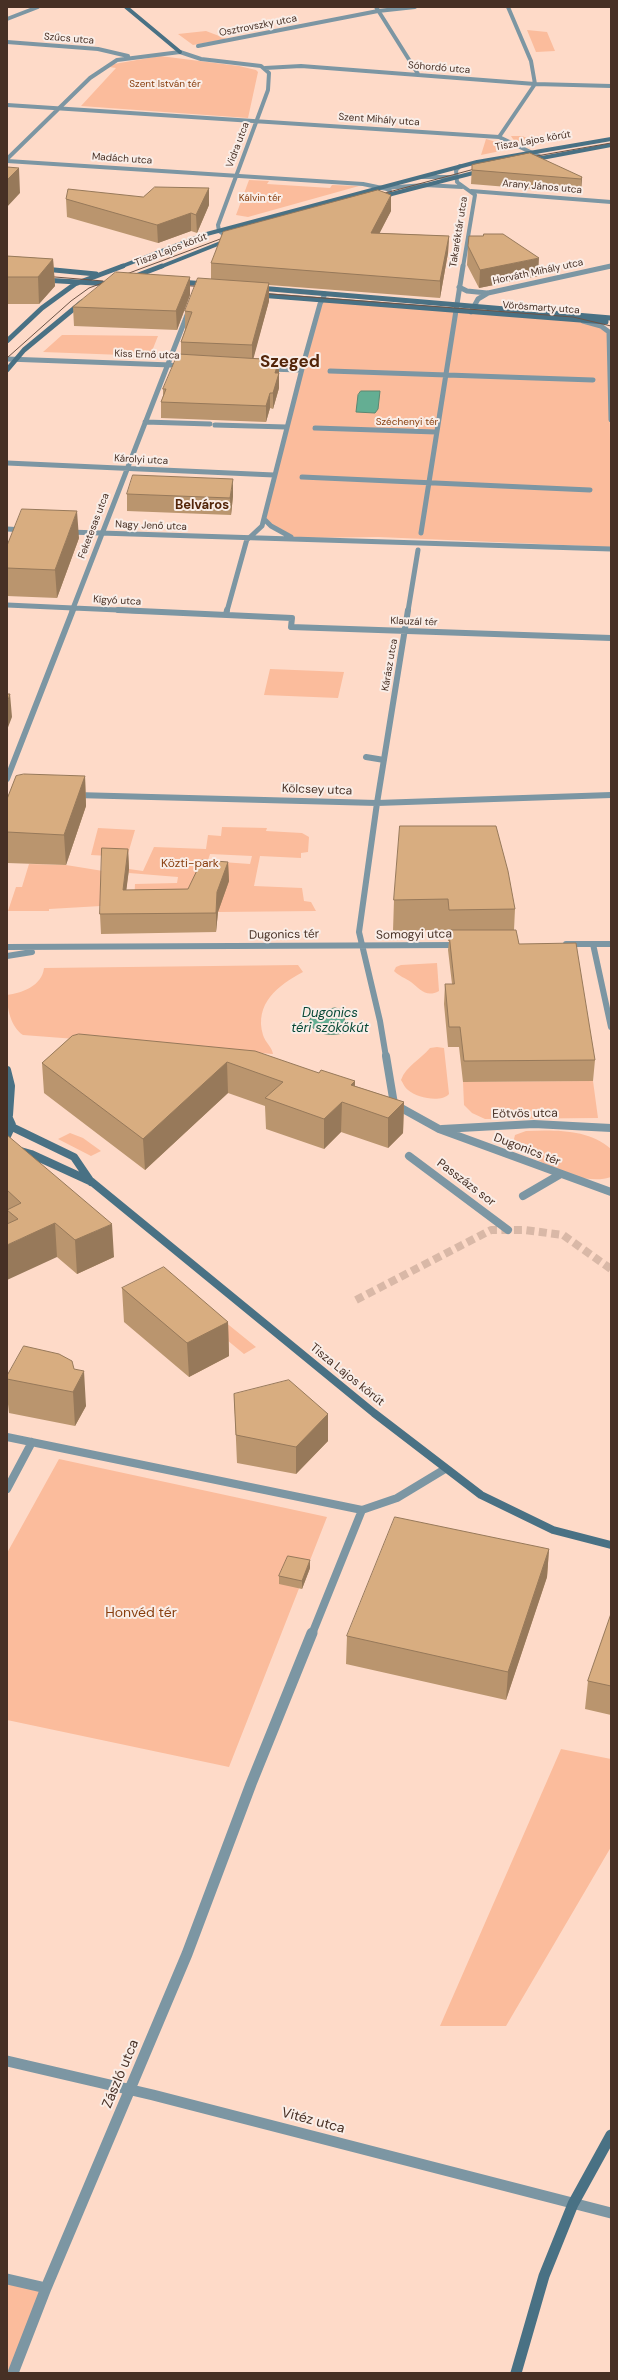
<!DOCTYPE html>
<html>
<head>
<meta charset="utf-8">
<style>
	body { margin:0 }
	#map { position:relative; width:618px; height:2380px; overflow:hidden; background:#fedac8; font-family:"DM Sans",sans-serif }
	canvas { display:block }
	.frame { position:absolute; inset:0; border:8px solid #473025; pointer-events:none }
</style>
</head>
<body>
<div id="map">
<canvas width="618" height="2380"></canvas>
<div class="frame"></div>
</div>
<script>
const ctx = document.querySelector('canvas').getContext('2d');
ctx.lineJoin = 'round';
function paint(path, color) { ctx.fillStyle = color; ctx.fill(path, 'evenodd'); }
function strokePath(path, color, width, dash) { ctx.strokeStyle = color; ctx.lineWidth = width; ctx.lineCap = dash ? 'butt' : 'round'; ctx.setLineDash(dash || []); ctx.stroke(path); }
function drawText(font, color, halo, rows, align = 'center') {
  ctx.font = font + ' "DM Sans",sans-serif'; ctx.lineWidth = 4; ctx.setLineDash([]); ctx.textBaseline = 'middle'; ctx.strokeStyle = halo; ctx.fillStyle = color; for (const [text, x, y, turn = 0] of rows) {
    ctx.save(); ctx.translate(x, y); ctx.rotate((+turn || 0) * Math.PI / 180); ctx.textAlign = isNaN(turn) ? turn : align; if (halo) ctx.strokeText(text, 0, 0); ctx.fillText(text, 0, 0); ctx.restore();
  }
}
paint(new Path2D(`
	M 527,30 L 547,32 L 555,51 L 536,52 Z
	M 206,31 L 227,39 L 193,45 L 178,34 Z
	M 160,56 L 239,66 L 256,70 L 258,72 L 248,118 L 81,106 L 116,68 L 109,67 L 114,64 Z
	M 511,136 L 522,136 L 542,144 C 531,145 517,147 511,136 Z
	M 486,139 L 503,144 L 510,149 L 481,155 Z
	M 249,180 L 269,181 L 267,184 L 330,188 L 332,185 L 359,186 L 248,217 L 236,215 Z
	M 321,300 L 582,320 L 609,332 L 611,549 L 587,546 L 378,537 L 294,538 L 264,519 Z
	M 62,335 L 72,335 L 158,336 L 150,356 L 43,352 Z
	M 270,669 L 344,672 L 338,698 L 264,695 Z
	M 222,827 L 267,828 L 266,831 L 302,833 L 309,837 L 308,852 L 301,853 L 301,858 L 260,856 L 254,886 L 302,888 L 304,901 L 311,902 L 316,911 L 218,912 L 222,862 L 250,864 L 252,856 L 210,854 L 202,879 L 190,907 L 134,906 L 135,884 L 177,883 L 178,877 L 129,873 L 129,869 L 143,871 L 154,847 L 206,849 L 208,835 L 221,836 Z
	M 98,828 L 135,830 L 127,857 L 91,855 Z
	M 29,864 L 66,865 L 103,871 L 101,906 L 49,909 L 49,911 L 8,911 L 16,887 L 22,887 Z
	M 437,963 L 439,991 C 426,998 420,989 411,982 C 405,978 399,976 394,971 L 396,967 L 401,965 Z
	M 298,965 L 303,972 C 278,985 254,1004 263,1035 C 265,1042 272,1047 273,1054 L 23,1035 C 11,1027 7,1009 7,995 C 22,993 42,986 44,968 Z
	M 437,1047 L 444,1048 L 449,1094 C 441,1103 417,1098 408,1090 C 405,1088 403,1083 401,1080 C 406,1066 420,1060 430,1048 Z
	M 593,1081 L 598,1118 L 485,1119 L 472,1113 L 464,1105 L 463,1082 Z
	M 526,1131 C 554,1130 589,1129 611,1149 L 611,1177 C 583,1187 537,1163 516,1144 L 514,1139 L 515,1135 Z
	M 70,1133 L 83,1138 L 101,1151 L 91,1156 L 58,1139 Z
	M 188,1292 L 256,1347 L 244,1354 L 176,1298 Z
	M 59,1459 L 327,1517 L 229,1767 L 7,1720 L 7,1553 Z
	M 561,1749 L 611,1759 L 611,1847 L 506,2026 L 440,2026 Z
	M 7,2279 L 46,2288 L 13,2373 L 7,2373 Z`), '#fbbc9c');
const water = new Path2D(`
	M 361,391 L 380,391 L 378,409 L 375,413 L 356,412 L 358,395 Z
	M 335,1008 L 351,1012 L 344,1015 L 345,1027 L 352,1030 C 339,1036 314,1038 309,1021 L 314,1013 Z`);
paint(water, '#64ae93');
strokePath(water, '#5b8872', 1);
strokePath(new Path2D(`
	M 356,1300 L 491,1230 L 525,1230 L 563,1235 L 611,1269`), '#d9b8a7', 8, [8, 4.5]);
strokePath(new Path2D(`
	M 376,7 L 418,74
	M 508,7 L 531,61 L 535,84 L 499,137 L 543,158
	M 7,19 L 38,7
	M 7,42 L 98,49 L 128,56
	M 198,46 L 378,11 L 415,7
	M 265,68 L 301,66 L 535,84 L 611,86
	M 7,105 L 499,137
	M 7,159 L 90,78 L 117,60 L 180,52 L 201,59 L 261,66 L 269,73 L 268,90 L 218,225 L 219,231 L 230,239
	M 7,161 L 363,184 L 387,189 L 390,191 L 390,195
	M 460,166 L 456,170 L 457,182 L 475,195 L 463,267
	M 422,177 L 456,177
	M 384,188 L 425,185 L 462,187
	M 471,191 L 611,202
	M 608,267 L 611,266`), '#7c96a3', 4);
strokePath(new Path2D(`
	M 459,287 L 467,291 L 487,293
	M 471,312 L 478,299 L 488,293 L 611,266
	M 583,321 L 601,326 L 609,332 L 611,420
	M 7,359 L 171,365
	M 268,369 L 301,370
	M 330,371 L 593,380
	M 145,422 L 210,424
	M 215,425 L 286,427
	M 315,428 L 436,432
	M 7,463 L 274,475
	M 302,477 L 590,490
	M 264,519 L 271,526 L 291,537
	M 7,529 L 24,530
	M 68,532 L 611,549
	M 421,533 L 463,266
	M 248,539 L 262,526 L 303,365 L 320,304 L 325,294
	M 7,605 L 140,611
	M 72,611 L 189,310
	M 227,611 L 247,539
	M 408,611 L 418,550`), '#7c96a3', 5);
strokePath(new Path2D(`
	M 118,610 L 292,618 L 291,627 L 611,638
	M 226,615 L 227,610
	M 366,757 L 384,760
	M 7,779 L 73,610
	M 76,795 L 377,803 L 611,795
	M 566,944 L 611,944
	M 593,944 L 611,1027
	M 7,947 L 458,945
	M 7,956 L 32,952
	M 386,1057 L 380,1021 L 359,932 L 377,803 L 408,610`), '#7c96a3', 6);
strokePath(new Path2D(`
	M 386,1056 L 394,1104
	M 394,1104 L 439,1129 L 611,1192
	M 442,1129 L 534,1124 L 611,1128
	M 409,1156 L 508,1230
	M 523,1196 L 559,1175
	M 7,1437 L 362,1510 L 397,1498 L 445,1469
	M 7,1489 L 32,1442
	M 312,1634 L 362,1510`), '#7c96a3', 8);
strokePath(new Path2D(`
	M 7,2061 L 153,2095 L 611,2213
	M 7,2279 L 46,2288
	M 13,2373 L 46,2288 L 187,1954 L 251,1784 L 312,1633`), '#7c96a3', 11);
strokePath(new Path2D(`
	M 126,7 L 180,52
	M 531,160 L 611,145
	M 380,197 L 481,171
	M 120,267 L 203,235 L 477,162 L 611,139
	M 160,267 L 228,240`), '#497184', 4);
strokePath(new Path2D(`
	M 44,269 L 96,274
	M 133,277 L 162,266
	M 43,280 L 112,284
	M 179,282 L 206,284
	M 259,288 L 611,318
	M 259,295 L 606,322
	M 7,341 L 42,308 L 75,284 L 123,266
	M 7,370 L 24,350 L 82,302`), '#497184', 5);
strokePath(new Path2D(`
	M 7,1070 L 11,1086 L 9,1115
	M 7,1114 L 12,1125 L 7,1136
	M 12,1127 L 74,1157 L 91,1182
	M 7,1147 L 31,1154 L 92,1182 L 374,1413 L 481,1495 L 553,1530 L 611,1545`), '#497184', 8);
strokePath(new Path2D(`
	M 516,2373 L 544,2276 L 573,2204 L 611,2135`), '#497184', 11);
strokePath(new Path2D(`
	M 525,158 L 611,143
	M 374,196 L 482,167
	M 43,276 L 103,281
	M 178,285 L 206,287
	M 258,293 L 573,317 L 611,326
	M 7,358 L 71,301 L 89,288 L 231,235`), '#6c5346', 1);
paint(new Path2D(`
	M 472,165 L 582,177 L 581,191 L 581,193 L 471,184 Z
	M 209,188 L 209,205 L 197,233 L 191,231 L 158,243 L 67,217 L 66,199 L 143,197 Z
	M 391,211 L 379,233 L 449,236 L 448,253 L 440,298 L 269,285 L 269,301 L 253,358 L 279,360 L 279,388 L 273,409 L 270,408 L 266,422 L 161,418 L 161,402 L 163,396 L 163,389 L 181,354 L 181,342 L 185,330 L 185,311 L 211,279 L 211,263 Z
	M 468,246 L 538,276 L 479,288 L 467,265 Z
	M 7,256 L 53,259 L 55,286 L 39,304 L 7,304 Z
	M 190,295 L 177,330 L 74,326 L 73,307 Z
	M 127,494 L 233,496 L 231,515 L 127,511 Z
	M 79,538 L 57,598 L 7,596 L 7,568 Z
	M 85,776 L 86,806 L 66,865 L 7,863 L 7,799 Z
	M 400,826 L 515,909 L 514,930 L 519,944 L 595,1060 L 593,1081 L 463,1082 L 459,1047 L 448,1047 L 444,1004 L 445,984 L 452,984 L 448,950 L 449,941 L 448,941 L 447,930 L 393,931 L 394,900 Z
	M 128,849 L 129,869 L 126,890 L 188,889 L 228,862 L 229,881 L 218,912 L 216,932 L 101,934 L 100,914 Z
	M 72,1036 L 319,1073 L 355,1081 L 355,1086 L 404,1102 L 403,1133 L 388,1148 L 341,1132 L 324,1149 L 266,1129 L 265,1106 L 228,1093 L 145,1170 L 44,1093 L 42,1063 Z
	M 7,1135 L 114,1257 L 77,1274 L 57,1257 L 8,1223 L 7,1221 Z
	M 122,1288 L 228,1322 L 229,1356 L 189,1377 L 124,1322 Z
	M 74,1369 L 86,1406 L 75,1426 L 9,1413 L 7,1395 L 7,1376 Z
	M 234,1394 L 328,1414 L 328,1441 L 296,1474 L 237,1463 Z
	M 549,1549 L 547,1577 L 506,1700 L 346,1664 L 347,1636 Z
	M 310,1568 L 302,1589 L 279,1584 L 279,1576 Z
	M 611,1614 L 611,1715 L 585,1709 L 588,1681 Z`), '#ba956e');
paint(new Path2D(`
	M 19,168 L 20,193 L 7,207 L 7,180 Z
	M 582,177 L 581,191 L 581,193 L 581,179 Z
	M 209,188 L 209,205 L 197,233 L 196,215 Z
	M 391,195 L 391,211 L 371,250 L 371,233 Z
	M 191,213 L 191,231 L 158,243 L 157,225 Z
	M 449,236 L 448,253 L 440,298 L 440,281 Z
	M 539,258 L 538,276 L 479,288 L 480,270 Z
	M 53,259 L 55,286 L 39,304 L 38,277 Z
	M 190,277 L 190,295 L 177,330 L 176,311 Z
	M 269,283 L 269,301 L 252,364 L 252,345 Z
	M 279,360 L 279,388 L 273,409 L 273,393 L 275,373 Z
	M 270,393 L 270,408 L 266,422 L 266,406 Z
	M 233,479 L 233,496 L 231,515 L 230,498 Z
	M 77,511 L 79,538 L 57,598 L 55,570 Z
	M 10,694 L 12,717 L 7,730 L 7,703 Z
	M 85,776 L 86,806 L 66,865 L 64,835 Z
	M 128,849 L 129,869 L 124,909 L 123,890 Z
	M 228,862 L 229,881 L 218,912 L 216,932 L 216,913 L 217,892 Z
	M 227,1062 L 228,1093 L 145,1170 L 143,1139 Z
	M 355,1081 L 354,1106 L 351,1085 Z
	M 342,1102 L 341,1132 L 324,1149 L 324,1119 Z
	M 404,1102 L 403,1133 L 388,1148 L 388,1118 Z
	M 55,1223 L 57,1257 L 7,1280 L 7,1245 Z
	M 112,1224 L 114,1257 L 77,1274 L 75,1240 Z
	M 228,1322 L 229,1356 L 189,1377 L 187,1343 Z
	M 84,1371 L 86,1406 L 75,1426 L 73,1392 Z
	M 328,1414 L 328,1441 L 296,1474 L 296,1447 Z
	M 549,1549 L 547,1577 L 506,1700 L 508,1672 Z
	M 310,1560 L 310,1568 L 302,1589 L 302,1581 Z`), '#97795a');
const building = new Path2D(`
	M 530,153 L 582,177 L 581,179 L 472,170 L 472,165 Z
	M 7,167 L 19,168 L 7,180 Z
	M 155,187 L 209,188 L 196,215 L 191,213 L 157,225 L 66,199 L 68,189 L 143,197 Z
	M 378,190 L 391,195 L 371,233 L 449,236 L 440,281 L 211,263 L 223,232 Z
	M 484,234 L 503,234 L 539,258 L 480,270 L 468,246 L 469,236 L 483,236 Z
	M 7,256 L 53,259 L 38,277 L 7,277 Z
	M 116,272 L 190,277 L 176,311 L 73,307 Z
	M 198,278 L 269,283 L 252,345 L 181,342 L 192,312 L 185,311 Z
	M 178,354 L 279,360 L 275,373 L 279,373 L 273,393 L 270,393 L 266,406 L 161,402 L 166,389 L 163,389 Z
	M 133,475 L 233,479 L 230,498 L 127,494 Z
	M 22,509 L 77,511 L 55,570 L 7,568 L 7,546 Z
	M 7,694 L 10,694 L 7,703 Z
	M 24,774 L 85,776 L 64,835 L 7,832 L 7,799 L 16,776 Z
	M 400,826 L 496,826 L 508,871 L 515,909 L 449,910 L 448,899 L 394,900 Z
	M 102,848 L 128,849 L 123,890 L 188,889 L 202,860 L 228,862 L 217,892 L 216,913 L 100,914 Z
	M 449,930 L 516,930 L 519,944 L 576,943 L 595,1060 L 464,1061 L 460,1027 L 449,1027 L 445,984 L 454,984 Z
	M 79,1034 L 255,1051 L 319,1073 L 321,1070 L 355,1081 L 351,1085 L 404,1102 L 388,1118 L 342,1102 L 324,1119 L 265,1098 L 283,1082 L 227,1062 L 143,1139 L 42,1063 L 72,1036 Z
	M 7,1135 L 112,1224 L 75,1240 L 55,1223 L 7,1245 L 7,1224 L 18,1219 L 7,1210 L 21,1203 L 7,1190 Z
	M 164,1267 L 228,1322 L 187,1343 L 122,1288 Z
	M 24,1346 L 59,1354 L 72,1361 L 74,1369 L 84,1371 L 73,1392 L 7,1379 L 7,1376 Z
	M 289,1380 L 328,1414 L 296,1447 L 236,1435 L 234,1394 Z
	M 395,1517 L 549,1549 L 508,1672 L 347,1636 Z
	M 288,1556 L 310,1560 L 302,1581 L 279,1576 Z
	M 611,1614 L 611,1686 L 588,1681 Z`);
paint(building, '#d8ad80');
strokePath(building, '#97795a', 1);
drawText('10px', '#473025', '#f9ede7', [
	["Osztrovszky utca",258,26,-11],
	["Szűcs utca",69,39,5],
	["Sóhordó utca",439,68,5],
	["Szent Mihály utca",379,120,4],
	["Tisza Lajos körút",533,141,-10],
	["Vidra utca",238,145,-69],
	["Madách utca",122,159,4],
	["Arany János utca",542,187,5],
	["Takaréktár utca",459,232,-81],
	["Tisza Lajos körút",171,250,-21],
	["Horváth Mihály utca",538,272,-12],
	["Vörösmarty utca",541,308,4],
	["Kiss Ernő utca",147,355,2],
	["Károlyi utca",141,460,3],
	["Feketesas utca",94,526,-69],
	["Nagy Jenő utca",151,526,2],
	["Kígyó utca",117,601,3],
	["Klauzál tér",414,622,2],
	["Kárász utca",390,665,-80]
]);
drawText('10px', '#883e0e', '#f9ede7', [
	["Szent István tér",165,84],
	["Kálvin tér",260,198],
	["Széchenyi tér",407,422]
]);
drawText('12px', '#473025', '#f9ede7', [
	["Kölcsey utca",317,790,2],
	["Dugonics tér",284,935,-1],
	["Somogyi utca",414,935,-1],
	["Eötvös utca",525,1114,-1],
	["Dugonics tér",527,1150,21],
	["Passzázs sor",466,1183,37],
	["Tisza Lajos körút",347,1375,39]
]);
drawText('12px', '#883e0e', '#f9ede7', [
	["Közti-park",190,864]
]);
drawText('bold 13px', '#532509', '#f9ede7', [
	["Belváros",202,506]
]);
drawText('italic 13px', '#054735', '#f9ede7', [
	["Dugonics",330,1014],
	["téri szökőkút",330,1029]
]);
drawText('14px', '#883e0e', '#f9ede7', [
	["Honvéd tér",141,1613]
]);
drawText('14px', '#473025', '#f9ede7', [
	["Zászló utca",121,2074,-67],
	["Vitéz utca",313,2121,15]
]);
drawText('bold 17px', '#532509', '#f9ede7', [
	["Szeged",290,363]
]);
</script>
</body>
</html>
